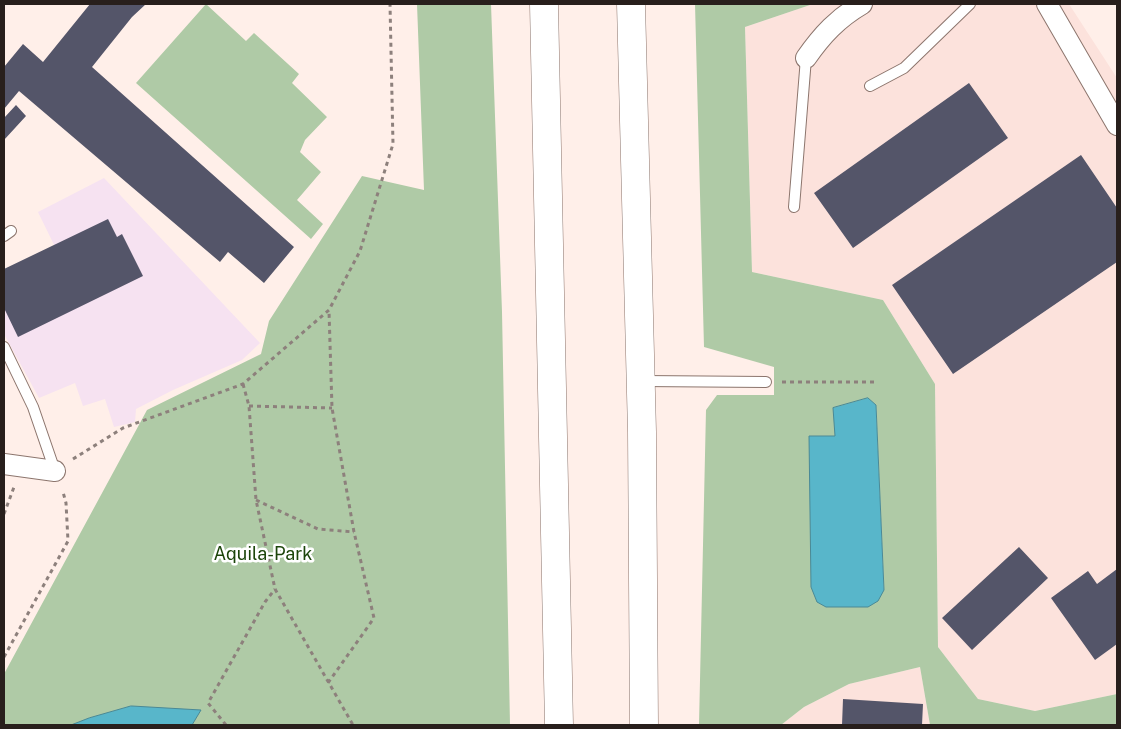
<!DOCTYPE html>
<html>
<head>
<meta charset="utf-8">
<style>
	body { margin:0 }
	#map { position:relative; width:1121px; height:729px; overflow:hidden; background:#ffefe9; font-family:"Public Sans",sans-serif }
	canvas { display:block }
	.frame { position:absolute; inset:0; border:5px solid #281f1c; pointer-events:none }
</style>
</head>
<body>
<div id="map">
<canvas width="1121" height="729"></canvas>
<div class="frame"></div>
</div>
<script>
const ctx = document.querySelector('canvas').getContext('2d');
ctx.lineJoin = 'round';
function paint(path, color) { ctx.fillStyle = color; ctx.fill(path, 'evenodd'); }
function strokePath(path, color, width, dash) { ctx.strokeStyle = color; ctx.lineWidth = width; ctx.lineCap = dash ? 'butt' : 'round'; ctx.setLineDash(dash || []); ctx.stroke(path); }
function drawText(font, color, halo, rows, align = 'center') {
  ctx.font = font + ' "Public Sans",sans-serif'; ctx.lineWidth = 5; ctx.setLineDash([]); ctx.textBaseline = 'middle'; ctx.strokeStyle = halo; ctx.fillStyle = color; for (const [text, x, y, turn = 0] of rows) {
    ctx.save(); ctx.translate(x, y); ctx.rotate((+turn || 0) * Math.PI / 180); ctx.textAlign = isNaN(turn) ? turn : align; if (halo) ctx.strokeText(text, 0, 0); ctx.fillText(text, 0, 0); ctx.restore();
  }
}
paint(new Path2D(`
	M 813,4 L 1069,4 L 1117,78 L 1117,694 L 1035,711 L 978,699 L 938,647 L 935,384 L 883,300 L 752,272 L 745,27 Z
	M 920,667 L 930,725 L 781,725 L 804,707 L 849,684 Z`), '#fce2dc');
paint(new Path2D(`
	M 104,178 L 260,343 L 242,360 L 173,390 L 136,409 L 135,422 L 114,427 L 105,399 L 83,406 L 75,383 L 39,398 L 4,334 L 4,278 L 58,253 L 38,212 Z`), '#f6e2f1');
paint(new Path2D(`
	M 206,4 L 246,41 L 254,33 L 299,74 L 292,83 L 327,117 L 305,140 L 300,152 L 321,172 L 297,200 L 323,224 L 311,239 L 136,83 Z
	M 417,4 L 491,4 L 502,312 L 510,725 L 4,725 L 4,674 L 147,410 L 261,354 L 269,321 L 362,176 L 424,190 Z
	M 695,4 L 813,4 L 745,27 L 752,272 L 883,300 L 935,384 L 938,647 L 978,699 L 1035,711 L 1117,694 L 1117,725 L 930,725 L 920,667 L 849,684 L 804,707 L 781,725 L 699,725 L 706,410 L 717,395 L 774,395 L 774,367 L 704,347 ZM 868,399 L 876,405 L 884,590 L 810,436 L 835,436 Z`), '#afcaa6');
const water = new Path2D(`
	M 868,398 L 876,405 L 884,590 L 878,601 L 868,607 L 826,607 L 817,602 L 811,587 L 809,436 L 835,436 L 833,408 Z
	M 131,706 L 132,706 L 201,710 L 192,725 L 71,725 L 89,718 Z`);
paint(water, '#58b6ca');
strokePath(water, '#4a8996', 1);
paint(new Path2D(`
	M 90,4 L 146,4 L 132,17 L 92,67 L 294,247 L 264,283 L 228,252 L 220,262 L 19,91 L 4,109 L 4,67 L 23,44 L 43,62 Z
	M 969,83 L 1008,138 L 853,248 L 814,193 Z
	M 16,105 L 26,116 L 4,140 L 4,118 Z
	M 1081,155 L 1117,208 L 1117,262 L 953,374 L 892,285 Z
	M 108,219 L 117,237 L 122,234 L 143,276 L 18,337 L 4,308 L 4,269 Z
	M 1019,547 L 1048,578 L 972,650 L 942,618 Z
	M 1117,569 L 1117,644 L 1095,660 L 1051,598 L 1088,571 L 1097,584 Z
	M 843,699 L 923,704 L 922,725 L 842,725 Z`), '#545569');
const lane = new Path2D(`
	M 870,86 L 904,68 L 970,4
	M 794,207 L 806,58
	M 4,236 L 11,231
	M 4,347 L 33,407 L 55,471
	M 642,381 L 766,382`);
const street = new Path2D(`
	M 1047,4 L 1117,125
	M 806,58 C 822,35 838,18 862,4
	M 4,464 L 55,471`);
const highway = new Path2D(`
	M 544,4 L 559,725
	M 631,4 L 642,432 L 644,725`);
strokePath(lane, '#8c756d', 12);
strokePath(street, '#8c756d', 22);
strokePath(highway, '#8c756d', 29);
strokePath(new Path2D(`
	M 782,382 L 874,382
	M 243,384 L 249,406 L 256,500 L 275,589 L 353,725
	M 249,406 L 332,408
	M 73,459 L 123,428 L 243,384 L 329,310 L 360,251 L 393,144 L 390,4
	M 256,500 L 318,529 L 354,532
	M 4,514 L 14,487
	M 4,657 L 68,541 L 66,503 L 63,492
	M 328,683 L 374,618 L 354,532 L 332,408 L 329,311
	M 226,725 L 208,703 L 265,602 L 275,589`), '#8d807c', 3, [4, 4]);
strokePath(lane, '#fff', 10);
strokePath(street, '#fff', 20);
strokePath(highway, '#fff', 28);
drawText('18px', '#1c450a', '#fff', [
	["Aquila-Park",263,554]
]);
</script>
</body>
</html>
